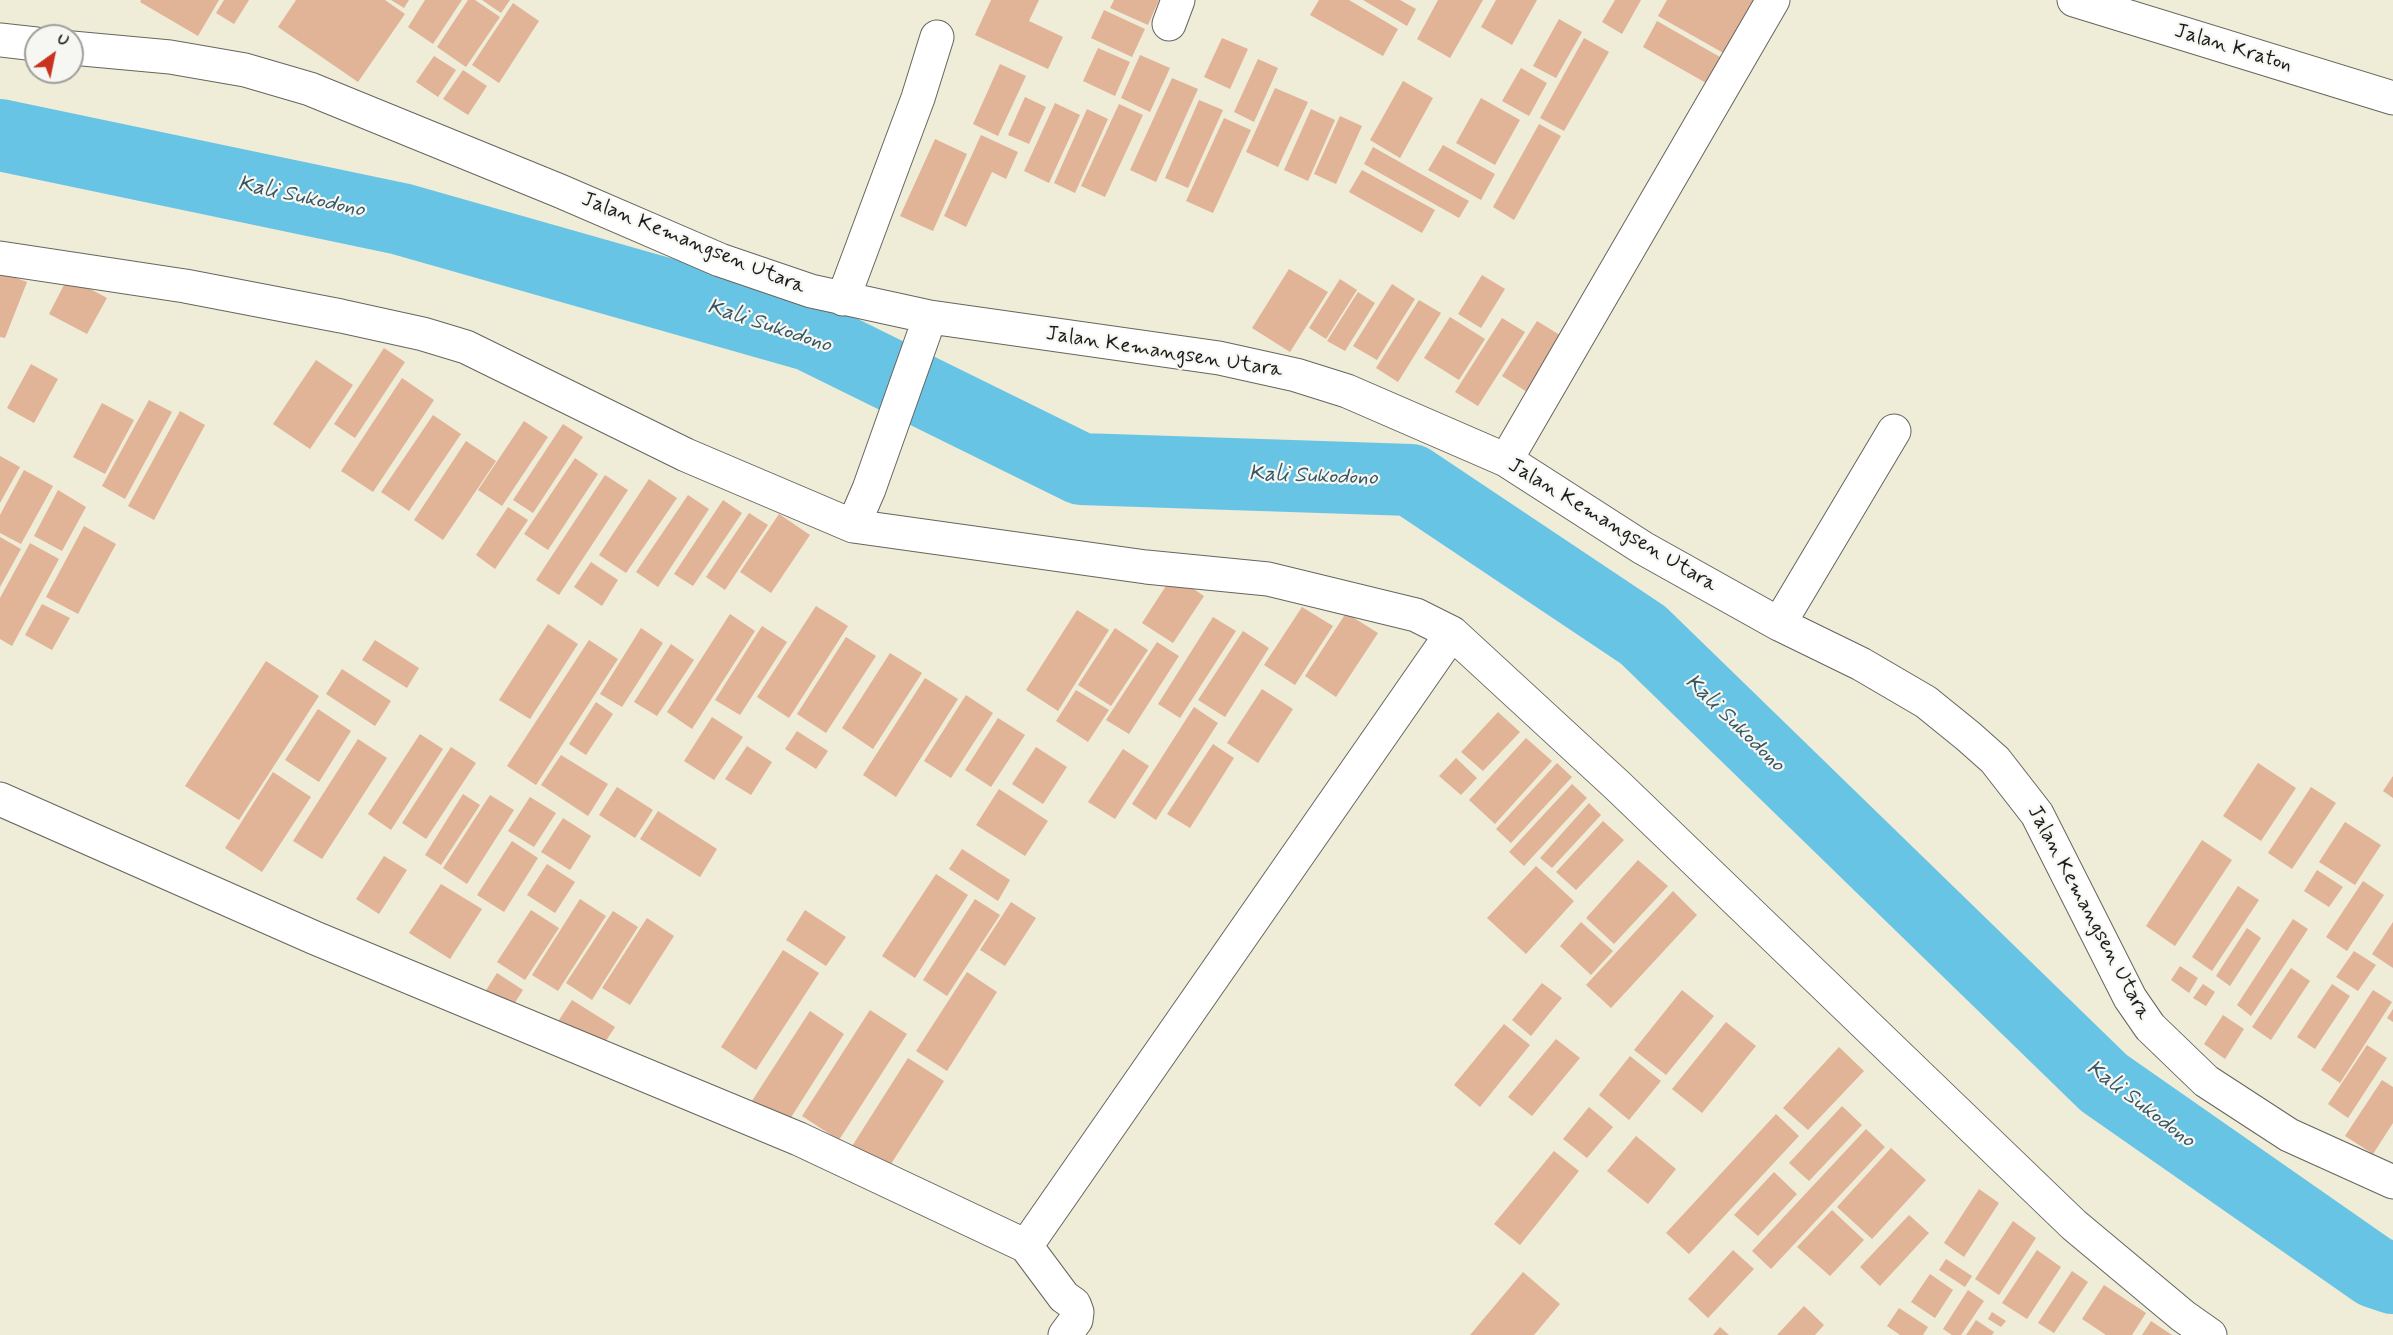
<!DOCTYPE html>
<html>
<head>
<meta charset="utf-8">
<style>
	body { margin:0 }
	#map { position:relative; width:2393px; height:1335px; overflow:hidden; background:#efecd8; font-family:Mynerve,sans-serif }
	canvas { display:block }
	.north { position:absolute; left:24px; top:24px; width:60px; height:60px; box-sizing:border-box; background:#f6f6f2; border:2px solid #9f9f9c; border-radius:50%; rotate:33deg; font-size:16px; font-weight:700; line-height:24px; text-align:center; color:#1c1c1c }
	.north::after { content:''; display:block; margin:auto; width:21px; height:27px; background:#c8321e; clip-path:polygon(50% 0,100% 100%,50% 72%,0 100%) }
</style>
</head>
<body>
<div id="map">
<canvas width="2393" height="1335"></canvas>
<div class="north">U</div>
</div>
<script>
const ctx = document.querySelector('canvas').getContext('2d');
ctx.lineJoin = 'round';
function strokePath(path, color, width, dash) { ctx.strokeStyle = color; ctx.lineWidth = width; ctx.lineCap = dash ? 'butt' : 'round'; ctx.setLineDash(dash || []); ctx.stroke(path); }
function paint(path, color) { ctx.fillStyle = color; ctx.fill(path, 'evenodd'); }
function drawText(font, color, halo, rows, align = 'center') {
  ctx.font = font + ' Mynerve,sans-serif'; ctx.lineWidth = 4.5; ctx.setLineDash([]); ctx.textBaseline = 'middle'; ctx.strokeStyle = halo; ctx.fillStyle = color; for (const [text, x, y, turn = 0] of rows) {
    ctx.save(); ctx.translate(x, y); ctx.rotate((+turn || 0) * Math.PI / 180); ctx.textAlign = isNaN(turn) ? turn : align; if (halo) ctx.strokeText(text, 0, 0); ctx.fillText(text, 0, 0); ctx.restore();
  }
}
strokePath(new Path2D(`
	M 0,135 L 401,219 L 809,335 L 1081,469 L 1411,480 L 1643,635 L 2104,1083 L 2375,1272 L 2393,1278`), '#67c4e5', 72);
paint(new Path2D(`
	M 141,0 L 219,0 L 198,36 L 140,2 Z
	M 224,0 L 249,0 L 234,24 L 216,13 Z
	M 296,0 L 385,0 L 405,14 L 358,82 L 278,27 Z
	M 391,0 L 409,0 L 404,8 Z
	M 425,0 L 462,0 L 433,44 L 408,27 Z
	M 468,0 L 475,0 L 500,17 L 466,67 L 437,47 Z
	M 482,0 L 510,0 L 501,13 Z
	M 991,0 L 1039,0 L 1029,21 L 1063,37 L 1048,69 L 975,35 Z
	M 1114,0 L 1159,0 L 1148,25 L 1110,8 Z
	M 1319,0 L 1349,0 L 1398,29 L 1383,56 L 1310,15 Z
	M 1363,0 L 1400,0 L 1416,9 L 1407,26 Z
	M 1438,0 L 1483,0 L 1450,58 L 1417,39 Z
	M 1496,0 L 1537,0 L 1512,45 L 1481,27 Z
	M 1615,0 L 1641,0 L 1622,34 L 1602,22 Z
	M 1667,0 L 1767,0 L 1734,59 L 1658,16 Z
	M 513,3 L 539,21 L 499,83 L 472,65 Z
	M 1104,10 L 1145,29 L 1132,57 L 1091,38 Z
	M 1559,19 L 1582,32 L 1556,78 L 1533,66 Z
	M 1657,21 L 1734,65 L 1720,91 L 1643,47 Z
	M 1222,38 L 1248,49 L 1230,89 L 1204,77 Z
	M 1584,38 L 1609,52 L 1564,131 L 1540,118 Z
	M 1098,48 L 1130,62 L 1115,96 L 1083,81 Z
	M 1140,55 L 1170,68 L 1150,112 L 1121,98 Z
	M 434,56 L 456,70 L 438,97 L 416,82 Z
	M 1258,59 L 1278,68 L 1254,122 L 1234,112 Z
	M 1000,64 L 1026,76 L 998,136 L 973,124 Z
	M 1521,68 L 1547,83 L 1529,116 L 1502,101 Z
	M 463,70 L 487,86 L 468,115 L 443,99 Z
	M 1172,78 L 1198,89 L 1156,182 L 1130,170 Z
	M 1403,81 L 1433,98 L 1400,158 L 1370,140 Z
	M 1275,88 L 1308,102 L 1278,167 L 1246,152 Z
	M 1025,97 L 1046,107 L 1029,144 L 1008,135 Z
	M 1481,98 L 1520,120 L 1495,165 L 1456,143 Z
	M 1199,100 L 1223,110 L 1188,188 L 1165,178 Z
	M 1055,103 L 1080,115 L 1049,183 L 1024,171 Z
	M 1119,104 L 1143,115 L 1105,197 L 1081,186 Z
	M 1087,109 L 1108,119 L 1075,193 L 1054,183 Z
	M 1311,109 L 1335,120 L 1308,181 L 1284,170 Z
	M 1340,116 L 1362,126 L 1336,184 L 1314,174 Z
	M 1224,118 L 1251,130 L 1213,213 L 1186,201 Z
	M 1539,124 L 1561,136 L 1514,220 L 1493,207 Z
	M 981,135 L 1018,152 L 1006,179 L 992,172 L 966,227 L 944,216 Z
	M 935,139 L 967,154 L 933,231 L 900,216 Z
	M 1443,145 L 1495,174 L 1481,200 L 1428,170 Z
	M 1373,147 L 1469,201 L 1459,218 L 1364,164 Z
	M 1362,170 L 1435,210 L 1422,233 L 1349,192 Z
	M 1289,269 L 1328,292 L 1290,352 L 1252,328 Z
	M 0,272 L 27,282 L 5,338 L 0,337 Z
	M 1482,275 L 1505,289 L 1481,328 L 1458,314 Z
	M 68,277 L 107,298 L 87,334 L 49,314 Z
	M 1340,279 L 1357,290 L 1326,339 L 1309,328 Z
	M 1392,284 L 1415,299 L 1377,360 L 1353,346 Z
	M 1358,292 L 1375,303 L 1345,351 L 1327,341 Z
	M 1419,300 L 1441,313 L 1398,382 L 1376,368 Z
	M 1450,317 L 1485,339 L 1459,380 L 1424,358 Z
	M 1502,318 L 1525,332 L 1478,406 L 1455,392 Z
	M 1537,321 L 1573,343 L 1538,399 L 1502,376 Z
	M 384,348 L 405,362 L 355,438 L 334,424 Z
	M 316,360 L 353,385 L 310,449 L 273,424 Z
	M 31,364 L 58,379 L 34,423 L 7,408 Z
	M 402,378 L 434,400 L 373,492 L 341,471 Z
	M 149,400 L 172,412 L 125,499 L 102,486 Z
	M 102,403 L 134,420 L 105,474 L 73,457 Z
	M 180,411 L 205,425 L 154,520 L 128,506 Z
	M 433,415 L 461,434 L 409,511 L 381,492 Z
	M 524,421 L 548,437 L 502,506 L 478,490 Z
	M 563,424 L 583,437 L 533,513 L 513,500 Z
	M 466,441 L 496,461 L 443,540 L 414,520 Z
	M 0,456 L 20,467 L 0,503 Z
	M 575,458 L 598,474 L 548,550 L 524,534 Z
	M 24,470 L 53,486 L 21,544 L 0,533 L 0,515 Z
	M 605,475 L 628,490 L 559,595 L 536,580 Z
	M 649,479 L 677,498 L 626,573 L 599,555 Z
	M 58,490 L 86,507 L 62,551 L 34,536 Z
	M 688,495 L 709,509 L 658,587 L 636,572 Z
	M 723,500 L 742,513 L 693,586 L 674,574 Z
	M 508,507 L 528,520 L 495,569 L 476,555 Z
	M 749,513 L 768,525 L 725,590 L 706,577 Z
	M 779,514 L 810,535 L 771,593 L 740,572 Z
	M 84,526 L 116,544 L 78,614 L 46,597 Z
	M 0,537 L 21,549 L 0,587 Z
	M 30,543 L 59,559 L 12,646 L 0,639 L 0,598 Z
	M 591,562 L 618,580 L 602,606 L 574,587 Z
	M 1173,575 L 1204,596 L 1173,643 L 1142,623 Z
	M 42,604 L 70,618 L 52,650 L 25,635 Z
	M 816,606 L 848,626 L 789,718 L 757,697 Z
	M 1302,607 L 1333,626 L 1295,685 L 1264,665 Z
	M 1077,610 L 1109,630 L 1058,711 L 1026,690 Z
	M 1346,613 L 1378,633 L 1336,697 L 1305,676 Z
	M 730,614 L 755,631 L 692,729 L 667,712 Z
	M 1213,617 L 1236,631 L 1180,718 L 1158,704 Z
	M 548,624 L 578,644 L 530,719 L 499,700 Z
	M 762,626 L 787,642 L 740,715 L 715,700 Z
	M 641,628 L 663,643 L 622,707 L 600,694 Z
	M 1115,628 L 1148,650 L 1111,706 L 1078,685 Z
	M 1243,631 L 1269,648 L 1225,717 L 1198,700 Z
	M 846,637 L 876,656 L 826,733 L 797,714 Z
	M 375,640 L 419,668 L 407,688 L 362,660 Z
	M 589,640 L 618,659 L 536,785 L 507,766 Z
	M 1157,642 L 1179,656 L 1129,734 L 1106,720 Z
	M 671,644 L 694,660 L 657,716 L 634,702 Z
	M 890,653 L 922,673 L 873,749 L 842,728 Z
	M 266,661 L 319,696 L 239,820 L 185,786 Z
	M 342,669 L 391,701 L 375,726 L 326,694 Z
	M 925,678 L 958,699 L 896,797 L 863,775 Z
	M 1262,689 L 1293,709 L 1258,763 L 1227,743 Z
	M 1076,690 L 1109,710 L 1088,742 L 1056,721 Z
	M 966,695 L 993,713 L 951,778 L 924,761 Z
	M 596,702 L 613,714 L 586,755 L 569,744 Z
	M 1194,707 L 1218,723 L 1156,820 L 1132,804 Z
	M 318,709 L 351,731 L 319,782 L 285,760 Z
	M 1498,712 L 1520,732 L 1483,771 L 1461,752 Z
	M 712,717 L 743,737 L 714,780 L 684,761 Z
	M 998,718 L 1025,735 L 991,787 L 965,770 Z
	M 797,731 L 828,751 L 816,769 L 785,749 Z
	M 420,734 L 443,749 L 391,830 L 368,814 Z
	M 1526,738 L 1552,761 L 1495,824 L 1469,800 Z
	M 358,739 L 387,758 L 322,859 L 293,841 Z
	M 1213,744 L 1234,758 L 1190,828 L 1167,814 Z
	M 747,746 L 772,762 L 751,795 L 725,779 Z
	M 451,747 L 476,763 L 426,839 L 402,823 Z
	M 1036,747 L 1067,767 L 1043,804 L 1012,784 Z
	M 1123,749 L 1149,766 L 1115,819 L 1088,802 Z
	M 561,755 L 608,784 L 588,816 L 541,785 Z
	M 1456,758 L 1477,778 L 1461,795 L 1439,776 Z
	M 1557,763 L 1572,777 L 1511,843 L 1496,829 Z
	M 2258,763 L 2296,788 L 2261,841 L 2223,816 Z
	M 273,772 L 311,797 L 262,872 L 225,848 Z
	M 2393,776 L 2393,798 L 2383,791 Z
	M 1572,784 L 1587,798 L 1524,866 L 1509,852 Z
	M 617,787 L 653,810 L 635,838 L 599,815 Z
	M 2311,787 L 2336,803 L 2292,869 L 2268,853 Z
	M 999,789 L 1048,821 L 1025,856 L 976,825 Z
	M 463,794 L 480,805 L 441,865 L 425,855 Z
	M 490,795 L 514,810 L 467,884 L 443,868 Z
	M 530,797 L 556,813 L 534,847 L 508,831 Z
	M 1589,803 L 1601,815 L 1552,868 L 1540,858 Z
	M 658,811 L 717,849 L 700,877 L 640,839 Z
	M 563,818 L 591,836 L 570,870 L 541,852 Z
	M 1603,821 L 1624,840 L 1576,890 L 1556,872 Z
	M 2345,822 L 2381,845 L 2355,885 L 2319,862 Z
	M 2202,840 L 2232,860 L 2175,946 L 2146,926 Z
	M 512,841 L 538,858 L 504,912 L 477,895 Z
	M 962,849 L 1010,880 L 998,901 L 949,869 Z
	M 384,856 L 407,870 L 379,914 L 356,899 Z
	M 1638,860 L 1668,886 L 1614,944 L 1586,918 Z
	M 547,864 L 575,882 L 555,913 L 527,895 Z
	M 1536,866 L 1574,901 L 1526,954 L 1487,918 Z
	M 2317,870 L 2343,887 L 2329,907 L 2304,891 Z
	M 936,874 L 968,895 L 915,978 L 882,956 Z
	M 2363,881 L 2384,895 L 2347,951 L 2326,937 Z
	M 441,884 L 482,909 L 450,959 L 409,933 Z
	M 2238,886 L 2259,900 L 2212,971 L 2192,957 Z
	M 1673,891 L 1697,915 L 1611,1008 L 1586,985 Z
	M 580,899 L 606,916 L 558,991 L 532,975 Z
	M 975,899 L 1000,915 L 947,996 L 923,980 Z
	M 1011,902 L 1036,918 L 1005,966 L 980,950 Z
	M 531,910 L 559,928 L 525,980 L 497,962 Z
	M 805,910 L 846,937 L 826,966 L 786,940 Z
	M 613,911 L 638,927 L 592,1000 L 566,983 Z
	M 647,918 L 674,936 L 630,1005 L 602,988 Z
	M 2293,919 L 2308,929 L 2251,1016 L 2237,1005 Z
	M 1581,922 L 1613,951 L 1591,975 L 1560,946 Z
	M 2393,922 L 2393,968 L 2372,954 Z
	M 2247,928 L 2261,938 L 2230,986 L 2216,976 Z
	M 783,950 L 819,973 L 756,1070 L 721,1047 Z
	M 2354,951 L 2376,965 L 2358,991 L 2336,977 Z
	M 2180,966 L 2198,978 L 2189,993 L 2171,980 Z
	M 2291,968 L 2310,981 L 2271,1040 L 2252,1027 Z
	M 967,972 L 997,992 L 947,1071 L 916,1051 Z
	M 497,973 L 523,990 L 509,1012 L 483,995 Z
	M 1542,983 L 1562,998 L 1531,1036 L 1512,1020 Z
	M 2203,984 L 2215,992 L 2206,1006 L 2193,998 Z
	M 2332,984 L 2350,996 L 2315,1049 L 2297,1037 Z
	M 1682,990 L 1714,1016 L 1666,1075 L 1634,1050 Z
	M 2373,990 L 2392,1002 L 2340,1083 L 2321,1070 Z
	M 572,1000 L 615,1027 L 600,1050 L 557,1023 Z
	M 2393,1009 L 2393,1022 L 2387,1018 Z
	M 870,1010 L 907,1034 L 839,1140 L 802,1116 Z
	M 810,1011 L 844,1034 L 783,1130 L 748,1107 Z
	M 2223,1015 L 2244,1029 L 2225,1059 L 2204,1044 Z
	M 1726,1022 L 1756,1046 L 1702,1113 L 1672,1089 Z
	M 1504,1024 L 1530,1045 L 1480,1107 L 1454,1085 Z
	M 1556,1039 L 1580,1058 L 1532,1116 L 1508,1097 Z
	M 2367,1045 L 2387,1058 L 2348,1118 L 2328,1104 Z
	M 1839,1047 L 1864,1071 L 1808,1130 L 1783,1108 Z
	M 1630,1056 L 1661,1081 L 1629,1120 L 1599,1095 Z
	M 908,1058 L 944,1081 L 884,1175 L 849,1151 Z
	M 2382,1080 L 2393,1087 L 2393,1123 L 2373,1154 L 2345,1136 Z
	M 1842,1106 L 1862,1125 L 1809,1181 L 1789,1163 Z
	M 1589,1107 L 1613,1127 L 1587,1158 L 1563,1139 Z
	M 1776,1114 L 1799,1136 L 1689,1254 L 1666,1233 Z
	M 1866,1129 L 1885,1147 L 1771,1269 L 1752,1251 Z
	M 1636,1136 L 1676,1169 L 1648,1204 L 1607,1171 Z
	M 1891,1148 L 1926,1180 L 1872,1239 L 1837,1207 Z
	M 1554,1151 L 1579,1171 L 1520,1245 L 1494,1224 Z
	M 1774,1172 L 1797,1194 L 1758,1236 L 1734,1215 Z
	M 1979,1189 L 1999,1203 L 1964,1257 L 1944,1243 Z
	M 1832,1210 L 1864,1240 L 1830,1276 L 1797,1247 Z
	M 1909,1215 L 1929,1233 L 1880,1286 L 1860,1267 Z
	M 2013,1221 L 2036,1238 L 1999,1295 L 1975,1279 Z
	M 1733,1250 L 1754,1269 L 1708,1318 L 1688,1299 Z
	M 2037,1250 L 2061,1267 L 2027,1319 L 2002,1303 Z
	M 1946,1259 L 1972,1276 L 1965,1287 L 1939,1270 Z
	M 2072,1271 L 2088,1282 L 2054,1333 L 2038,1323 Z
	M 1523,1272 L 1560,1304 L 1534,1335 L 1470,1335 Z
	M 1930,1274 L 1953,1290 L 1935,1318 L 1911,1302 Z
	M 2104,1285 L 2146,1313 L 2132,1335 L 2106,1335 L 2082,1319 Z
	M 1968,1290 L 1984,1301 L 1961,1335 L 1952,1335 L 1943,1329 Z
	M 1804,1306 L 1824,1325 L 1815,1335 L 1777,1335 Z
	M 1899,1308 L 1928,1327 L 1923,1335 L 1900,1335 L 1887,1326 Z
	M 1992,1312 L 2006,1321 L 2001,1327 L 1988,1319 Z
	M 1976,1320 L 1994,1332 L 1992,1335 L 1966,1335 Z
	M 2151,1321 L 2172,1335 L 2142,1335 Z
	M 1720,1327 L 1729,1335 L 1713,1335 Z`), '#e1b397');
const minor = new Path2D(`
	M 2074,0 L 2393,98
	M 1169,24 L 1178,0
	M 0,40 L 36,44
	M 72,48 L 170,57 L 245,70 L 310,89 L 560,191 L 720,260 L 811,291 L 930,317 L 1219,358 L 1296,375 L 1347,391 L 1506,460 L 1643,548 L 1779,624 L 1861,664 L 1926,702 L 1968,736 L 1995,760 L 2037,814 L 2130,998 L 2150,1027 L 2206,1081 L 2289,1135 L 2393,1182
	M 0,258 L 185,286 L 341,316 L 423,334 L 466,347 L 686,455 L 853,526 L 1146,567 L 1268,579 L 1416,615 L 1452,633 L 1618,786 L 2074,1225 L 2183,1316 L 2210,1335
	M 843,299 L 918,98 L 937,37
	M 1506,460 L 1773,0
	M 853,526 L 869,489 L 930,317
	M 1779,624 L 1894,431
	M 0,799 L 315,938 L 799,1139 L 1026,1246 L 1064,1297 L 1074,1304 L 1077,1312 L 1076,1320 L 1065,1335
	M 1026,1246 L 1452,633`);
strokePath(minor, '#66655e', 35);
strokePath(minor, '#fff', 33);
drawText('21px', '#1c1c1c', '#f6f6f2', [
	["Jalan Kraton",2233,49,17],
	["Jalan Kemangsen Utara",693,244,22],
	["Jalan Kemangsen Utara",1164,353,9],
	["Jalan Kemangsen Utara",1612,526,31],
	["Jalan Kemangsen Utara",2088,913,62]
]);
drawText('italic 22px', '#365762', '#f6f6f2', [
	["Kali Sukodono",301,198,12],
	["Kali Sukodono",769,327,18],
	["Kali Sukodono",1313,477,2],
	["Kali Sukodono",1734,724,44],
	["Kali Sukodono",2140,1105,37]
]);
</script>
</body>
</html>
